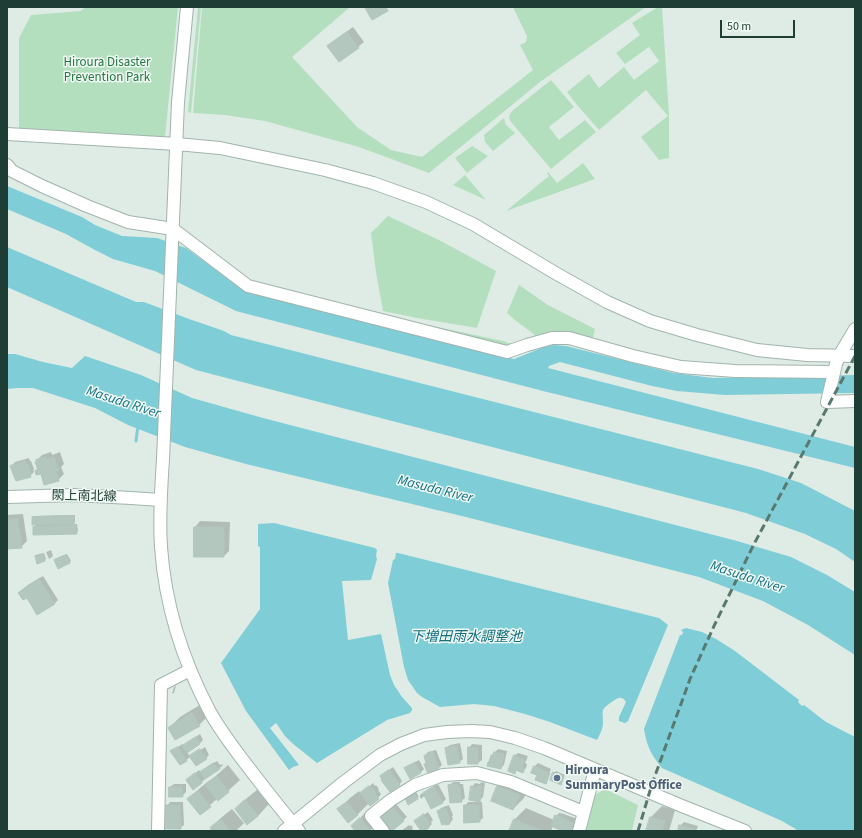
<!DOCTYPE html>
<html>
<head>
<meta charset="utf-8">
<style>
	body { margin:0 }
	#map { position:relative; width:862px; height:838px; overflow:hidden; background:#deece5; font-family:"Source Sans 3",sans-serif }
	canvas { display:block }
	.frame { position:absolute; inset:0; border:8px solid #1e3d34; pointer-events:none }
	.scale { position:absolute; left:720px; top:20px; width:75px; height:18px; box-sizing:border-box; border:2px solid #1e3d34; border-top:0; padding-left:5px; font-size:12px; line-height:14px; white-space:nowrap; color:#1e3d34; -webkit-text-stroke:3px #eff8f3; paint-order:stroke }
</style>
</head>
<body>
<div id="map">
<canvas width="862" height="838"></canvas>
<div class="frame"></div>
<div class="scale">50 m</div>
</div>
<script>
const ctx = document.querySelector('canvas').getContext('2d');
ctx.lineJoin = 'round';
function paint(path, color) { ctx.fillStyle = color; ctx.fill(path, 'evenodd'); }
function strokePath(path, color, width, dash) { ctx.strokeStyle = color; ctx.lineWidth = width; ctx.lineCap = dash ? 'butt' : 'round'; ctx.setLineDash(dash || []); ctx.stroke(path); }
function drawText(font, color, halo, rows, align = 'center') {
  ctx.font = font + ' "Source Sans 3","Noto Sans JP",sans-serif'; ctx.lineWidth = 3; ctx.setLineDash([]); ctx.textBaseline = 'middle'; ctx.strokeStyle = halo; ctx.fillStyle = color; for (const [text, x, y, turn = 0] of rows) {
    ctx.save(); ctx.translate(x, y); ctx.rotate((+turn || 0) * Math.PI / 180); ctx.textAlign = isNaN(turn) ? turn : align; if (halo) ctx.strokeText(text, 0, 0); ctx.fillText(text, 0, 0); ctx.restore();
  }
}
paint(new Path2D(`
	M 85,7 L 178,7 L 165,137 L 117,135 L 19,128 L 19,38 L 31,15 L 81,11 Z
	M 198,7 L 201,7 L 191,113 L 188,112 Z
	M 202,7 L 350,7 L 292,57 L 357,127 L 391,150 L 422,157 L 533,70 L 520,45 L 526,42 L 527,36 L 513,7 L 646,7 L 540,82 L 429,173 L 359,147 L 265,121 L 225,115 L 193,113 Z
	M 658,7 L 662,7 L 669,115 L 669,158 L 659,160 L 641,137 L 668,116 L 646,90 L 599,130 L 577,105 L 567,92 L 589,74 L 599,88 L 624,67 L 634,80 L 659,61 L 649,47 L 625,64 L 616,53 L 640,35 L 632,23 Z
	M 551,80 L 574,107 L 549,127 L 559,140 L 585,120 L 596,132 L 551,169 L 511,122 C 508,118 509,115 512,111 Z
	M 504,118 L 506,125 L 515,133 L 493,151 L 485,142 L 484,135 Z
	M 472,146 L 488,156 L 467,173 L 455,158 Z
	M 583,163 L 595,179 L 506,211 L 549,176 L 547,173 L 548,172 L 557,183 Z
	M 465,175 L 486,200 L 453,185 Z
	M 388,216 L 441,241 L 496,271 L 477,328 L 417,318 L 383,311 L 376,272 L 371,233 Z
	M 519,285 L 548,305 L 595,329 L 592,341 L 535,337 L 535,335 L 516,321 L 507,313 Z
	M 381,315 L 503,341 L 515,345 L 509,349 Z
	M 605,789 L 638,805 L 632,831 L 585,831 L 595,795 Z`), '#b4dfbe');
paint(new Path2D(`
	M 7,186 L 82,217 L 95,225 L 122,236 L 157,238 L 186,248 L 243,290 L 514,359 L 544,347 L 554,345 L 566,346 L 674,373 L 713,378 L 855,375 L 855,393 L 853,393 L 725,395 L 677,391 L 652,386 L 560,362 L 549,366 L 548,368 L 855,447 L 855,468 L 543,391 L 236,311 L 155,271 L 113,259 L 95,250 L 66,234 L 7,209 Z
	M 7,247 L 136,302 L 144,302 L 189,319 L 224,331 L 231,335 L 758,469 L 801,483 L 855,511 L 855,562 L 836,549 L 805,534 L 746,513 L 196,370 L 7,287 Z
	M 7,354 L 15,354 L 43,362 L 72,368 L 85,356 L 141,375 L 192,398 L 263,418 L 737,541 L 791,557 L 827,575 L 855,592 L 855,655 L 808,625 L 763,601 L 699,577 L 466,517 L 246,464 L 185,447 L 128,425 L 95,408 L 33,388 L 18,388 L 7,389 Z
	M 274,523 L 375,548 L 377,550 L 376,556 L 377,559 L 371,580 L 342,581 L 348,640 L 381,634 L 390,675 L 394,685 L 402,697 L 412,708 L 412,710 L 410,713 L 387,720 L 317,763 L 292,743 L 285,736 L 276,723 L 270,728 L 299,765 L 293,767 L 289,770 L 246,711 L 221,663 L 260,609 L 260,547 L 258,546 L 258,524 Z
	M 396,553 L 398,553 L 659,618 L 668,625 L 628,721 L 625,723 L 619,721 L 619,717 L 626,702 C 621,694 616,699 610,703 C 608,705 604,707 603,710 C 602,713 603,718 603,722 C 603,729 600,734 597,740 L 550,722 L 525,714 L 494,706 L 474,704 L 440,707 L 422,697 L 417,693 L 408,680 L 404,667 L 388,583 L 393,560 L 395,559 Z
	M 686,628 L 702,632 L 716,639 L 735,651 L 799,700 L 798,702 L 802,706 L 804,705 L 826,722 L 855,737 L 855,831 L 799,831 L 782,821 L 662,768 C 651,754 647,747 644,729 L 680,635 L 682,635 L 683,632 L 681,630 Z`), '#7fcdd7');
paint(new Path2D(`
	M 353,27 L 364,42 L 358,47 L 329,46 L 334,41 Z
	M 75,71 L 76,74 L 72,76 L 71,73 Z
	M 51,452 L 52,455 L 60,452 L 64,464 L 61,467 L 64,474 L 58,480 L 36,471 L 38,468 L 37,460 L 42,455 Z
	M 29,458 L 30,461 L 31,461 L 34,469 L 33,470 L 34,472 L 30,476 L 12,466 L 15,462 Z
	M 23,514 L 27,541 L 21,547 L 7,548 L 7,515 Z
	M 75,515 L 75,522 L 72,525 L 77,524 L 78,531 L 76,533 L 34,527 L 37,524 L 33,517 L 35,516 Z
	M 200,521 L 230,522 L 229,551 L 224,556 L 195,556 L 195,527 Z
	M 51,550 L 53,556 L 49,559 L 46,552 Z
	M 44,553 L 46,559 L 45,560 L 36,556 L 37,555 Z
	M 67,554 L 71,561 L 70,562 L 56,559 Z
	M 43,576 L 58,600 L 54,604 L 27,596 L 19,593 L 28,585 Z
	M 176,686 L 174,693 L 172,694 L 174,687 Z
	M 203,703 L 210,714 L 199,725 L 169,728 L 180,717 Z
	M 200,734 L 203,740 L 200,743 L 187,752 L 190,757 L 186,760 L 172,752 L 182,744 L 183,747 L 187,743 Z
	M 460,743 L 463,759 L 459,762 L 446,748 L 450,745 Z
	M 472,744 L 482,745 L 482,760 L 478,763 L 469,763 L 469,748 Z
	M 205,747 L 209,755 L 206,758 L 193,755 Z
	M 498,749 L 507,751 L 504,765 L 501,768 L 489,762 L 491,760 L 492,755 Z
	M 436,750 L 442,765 L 438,769 L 427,762 L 425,756 L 428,752 Z
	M 518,753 L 528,756 L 525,763 L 527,764 L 526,768 L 522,772 L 517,770 L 514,773 L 514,756 Z
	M 419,760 L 424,769 L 420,773 L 405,769 L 409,765 Z
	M 217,761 L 220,765 L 223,764 L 223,765 L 220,768 L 205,778 L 205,779 L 202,782 L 193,789 L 187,780 L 199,770 L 201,773 L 205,769 Z
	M 538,763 L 551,769 L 546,780 L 548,780 L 545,783 L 538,775 L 534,767 Z
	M 228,765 L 240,780 L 228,791 L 218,799 L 218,798 L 200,814 L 188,799 L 200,788 L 210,780 L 210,781 Z
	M 393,767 L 402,781 L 399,785 L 381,776 Z
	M 556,771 L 565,775 L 561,783 L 553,773 Z
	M 509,775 L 530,784 L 524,798 L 513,809 L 498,787 Z
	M 453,782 L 460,782 L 460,784 L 463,784 L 465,798 L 461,801 L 449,786 Z
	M 481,782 L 485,783 L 483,797 L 480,800 L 472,787 L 475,783 L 480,784 Z
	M 373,783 L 375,786 L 376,785 L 379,789 L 378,790 L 381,794 L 378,798 L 369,803 L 357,815 L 339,809 L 350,798 L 359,791 L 361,794 Z
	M 174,784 L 186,784 L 186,792 L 182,796 L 170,787 Z
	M 438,784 L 446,799 L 443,802 L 432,807 L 425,795 L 421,799 L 420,796 L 417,798 L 407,797 L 416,792 L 419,797 L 421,794 L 423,793 L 423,794 L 428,789 Z
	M 257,790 L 269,804 L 258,816 L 236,809 L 247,798 Z
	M 170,802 L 183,802 L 184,825 L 180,828 L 167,806 Z
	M 468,802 L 482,802 L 483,818 L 479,821 L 465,806 Z
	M 396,804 L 407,817 L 391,830 L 392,831 L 374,831 L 386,822 L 385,813 Z
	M 449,805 L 453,815 L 452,817 L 453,819 L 450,823 L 447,824 L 438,812 L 441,808 Z
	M 662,806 L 675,810 L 669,831 L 647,831 L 651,817 Z
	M 372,807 L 381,819 L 370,831 L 356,831 L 352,826 L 363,815 Z
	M 526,808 L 554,820 L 556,816 L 559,813 L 564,814 L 577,819 L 571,831 L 565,831 L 553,826 L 551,831 L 510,831 L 515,819 Z
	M 232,809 L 244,823 L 236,831 L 213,831 L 211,828 L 222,817 Z
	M 428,812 L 433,820 L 431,822 L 432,824 L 428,828 L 422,831 L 419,818 Z
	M 684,822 L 698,826 L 696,831 L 679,831 L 680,826 Z
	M 409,825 L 410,826 L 411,825 L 413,828 L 412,829 L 414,831 L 401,831 Z`), '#0003');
strokePath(new Path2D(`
	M 136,441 L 138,425`), '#7fcdd7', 3);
const building = new Path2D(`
	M 367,7 L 386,7 L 388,11 L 372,20 L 365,8 Z
	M 347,32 L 359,48 L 339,62 L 327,46 Z
	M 46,457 L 46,460 L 54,457 L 59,471 L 56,471 L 59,481 L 44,485 L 41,474 L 36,475 L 35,470 L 38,470 L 35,462 L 36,462 L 36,460 Z
	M 25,461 L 26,464 L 28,464 L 31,473 L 30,474 L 31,477 L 16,481 L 10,466 Z
	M 74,516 L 74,524 L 32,525 L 32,517 Z
	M 18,519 L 22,548 L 7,549 L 7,520 Z
	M 76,525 L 77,534 L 33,535 L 33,527 Z
	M 194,527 L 224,527 L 224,557 L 194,557 Z
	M 43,554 L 45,561 L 37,564 L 35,556 Z
	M 66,555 L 70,563 L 58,569 L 54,560 Z
	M 39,579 L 55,604 L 37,615 L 27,598 L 23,600 L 18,593 L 23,589 Z
	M 192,713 L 200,726 L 175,740 L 168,728 Z
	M 196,737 L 200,744 L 187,753 L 182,746 Z
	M 457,746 L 460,763 L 448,765 L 445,748 Z
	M 178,747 L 187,761 L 180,765 L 170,751 Z
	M 468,747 L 478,748 L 478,764 L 468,764 Z
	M 200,749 L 207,759 L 196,766 L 189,756 Z
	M 433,752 L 439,769 L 428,774 L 424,764 L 426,763 L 424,756 Z
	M 494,752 L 504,754 L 501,769 L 487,766 L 488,762 L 489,762 L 491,755 L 493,755 Z
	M 514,755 L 525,760 L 522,767 L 525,768 L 523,773 L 516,770 L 515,774 L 508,771 Z
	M 214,763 L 217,768 L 219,767 L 220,769 L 205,779 L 200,772 Z
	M 415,763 L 421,773 L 410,779 L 404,768 Z
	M 534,766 L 550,773 L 546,784 L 535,780 L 537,775 L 531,773 Z
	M 389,770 L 400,785 L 390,792 L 381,780 L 382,779 L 380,776 Z
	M 553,772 L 564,776 L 561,785 L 550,780 Z
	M 195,773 L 202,783 L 193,790 L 186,780 Z
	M 217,776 L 229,792 L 218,801 L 205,785 Z
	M 457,784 L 457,787 L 460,787 L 462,802 L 450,803 L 448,785 Z
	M 369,786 L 371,789 L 372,788 L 376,793 L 375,794 L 379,799 L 370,806 L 360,793 Z
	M 471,786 L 477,787 L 477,786 L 482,786 L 480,802 L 469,800 Z
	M 497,786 L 520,795 L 513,810 L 491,801 Z
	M 169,787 L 182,787 L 183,797 L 169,797 Z
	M 434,787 L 443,803 L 431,809 L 423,793 Z
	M 198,791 L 211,807 L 200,815 L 187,799 Z
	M 414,793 L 418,799 L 408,805 L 405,798 Z
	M 245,800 L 258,816 L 247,825 L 235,809 Z
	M 347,802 L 358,815 L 348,823 L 337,809 Z
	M 166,805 L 180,805 L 181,829 L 166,829 Z
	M 464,805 L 479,805 L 480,822 L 464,823 Z
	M 392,806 L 404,821 L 392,831 L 380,816 Z
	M 446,808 L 450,820 L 449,820 L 450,824 L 446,825 L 446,824 L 442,825 L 437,811 Z
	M 424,814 L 430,824 L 428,826 L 429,828 L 425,831 L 421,831 L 414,821 Z
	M 555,815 L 560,817 L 560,816 L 574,823 L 571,831 L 562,831 L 551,826 Z
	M 650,817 L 665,821 L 662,831 L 646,831 Z
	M 360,818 L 371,831 L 355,831 L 351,826 Z
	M 221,819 L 230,831 L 212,831 L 210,828 Z
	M 514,819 L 543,831 L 509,831 Z
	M 679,825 L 695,829 L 694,831 L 678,831 Z`);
paint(building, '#b3c7be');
strokePath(building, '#b0c6bc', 1);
const minor = new Path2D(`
	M 7,134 L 177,144
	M 7,165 L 12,171 L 42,186 L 87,206 L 128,222 L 173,229 L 248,286 L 507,352 L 527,345 L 552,338 L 569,338 L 633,356 L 681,367 L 735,371 L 833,372
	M 855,329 L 839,356 L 836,364 L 827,402 L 855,401
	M 158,831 L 161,685 L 190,670
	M 383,831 L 371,816 L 391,800 L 415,785 L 443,775 L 477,773 L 511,782 L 583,812
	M 579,831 L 595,770`);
const tertiary = new Path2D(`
	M 187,7 L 178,102 L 163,459 C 161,488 159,518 161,547 C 165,605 183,661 210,712 C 224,737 242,759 259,781 C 272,798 285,814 299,831
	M 177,144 L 220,148 L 325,170 L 373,183 L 426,202 L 473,224 L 557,274 L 607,302 L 650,321 L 697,335 L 757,350 L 807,355 L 855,356
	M 7,497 L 74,495 L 131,498 L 160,500
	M 284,831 L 344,782 L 380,755 L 401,744 L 424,735 L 447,732 L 471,731 L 490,732 L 515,738 L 544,748 L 682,806 L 745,831`);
strokePath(minor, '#a1b4ac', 14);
strokePath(tertiary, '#a1b4ac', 14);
strokePath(minor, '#fff', 12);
strokePath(tertiary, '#fff', 12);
strokePath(new Path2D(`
	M 638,831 L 652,784 L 690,679 L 714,626 L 754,544 L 855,356`), '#58796f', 3, [8, 4]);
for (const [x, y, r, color] of [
	[557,778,4,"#5c6f8a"]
]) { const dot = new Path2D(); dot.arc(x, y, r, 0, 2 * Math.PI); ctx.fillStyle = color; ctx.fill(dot); strokePath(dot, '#eff8f3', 1.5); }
drawText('13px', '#247841', '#eff8f3', [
	["Hiroura Disaster",107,63],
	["Prevention Park",107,78]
]);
drawText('13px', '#1e3d34', '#eff8f3', [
	["閖上南北線",84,497,1]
]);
drawText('bold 13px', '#4e5e75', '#eff8f3', [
	["Hiroura",565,771],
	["SummaryPost Office",565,786]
], 'left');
drawText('italic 14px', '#12707f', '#eff8f3', [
	["Masuda River",123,403,18],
	["Masuda River",435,490,14],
	["Masuda River",747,578,18],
	["下増田雨水調整池",466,638]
]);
</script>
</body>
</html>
